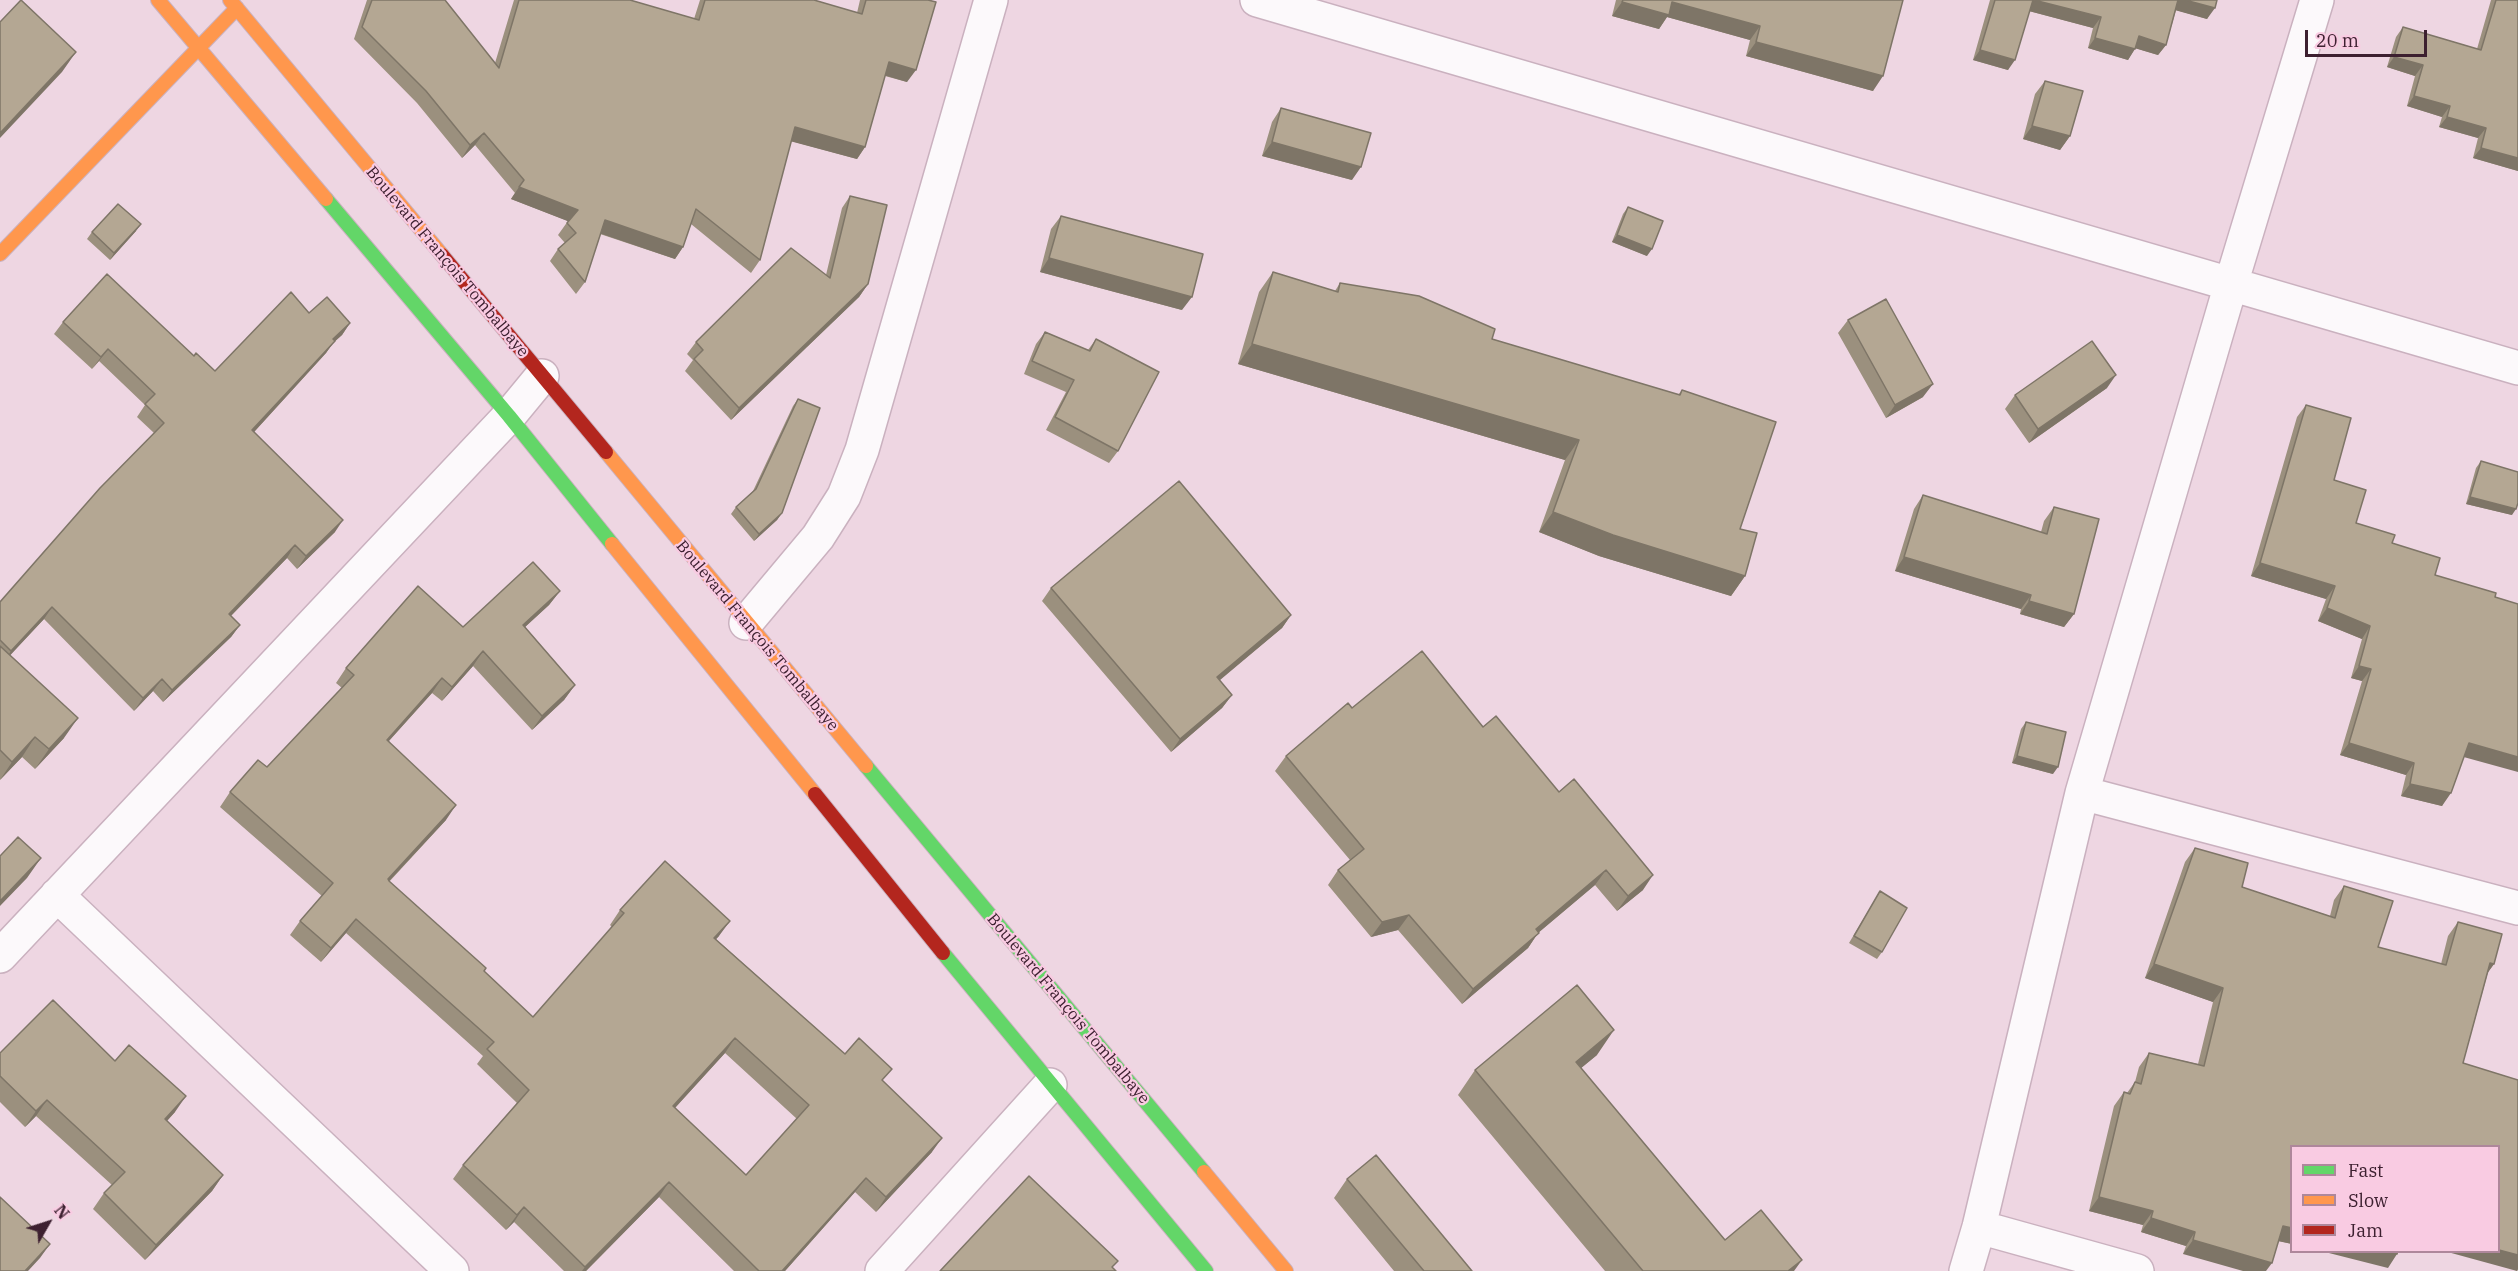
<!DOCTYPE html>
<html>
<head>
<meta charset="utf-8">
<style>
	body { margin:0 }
	#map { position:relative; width:2518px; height:1271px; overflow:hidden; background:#eed6e2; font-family:"IBM Plex Serif",serif }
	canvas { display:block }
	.legend { position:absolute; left:2290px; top:1145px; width:210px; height:108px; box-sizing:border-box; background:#f9cbe2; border:2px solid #ae879b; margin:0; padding:8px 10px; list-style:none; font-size:18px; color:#3d2030 }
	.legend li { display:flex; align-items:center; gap:12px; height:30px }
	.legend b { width:30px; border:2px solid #ae879b }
	.north { position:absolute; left:18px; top:1193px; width:60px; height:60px; -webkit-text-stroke:4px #f9cbe2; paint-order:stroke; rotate:51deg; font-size:16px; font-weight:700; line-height:24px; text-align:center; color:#3d2030 }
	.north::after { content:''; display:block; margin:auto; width:21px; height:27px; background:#3d2030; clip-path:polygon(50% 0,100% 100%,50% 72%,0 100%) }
	.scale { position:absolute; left:2305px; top:30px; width:122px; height:27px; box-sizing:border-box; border:3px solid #3d2030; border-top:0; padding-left:8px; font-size:18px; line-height:21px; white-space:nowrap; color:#3d2030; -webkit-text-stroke:4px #f9cbe2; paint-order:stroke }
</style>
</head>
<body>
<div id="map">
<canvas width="2518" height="1271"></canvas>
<ul class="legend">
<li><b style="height:8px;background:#63d668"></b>Fast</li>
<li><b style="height:8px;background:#ff974d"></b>Slow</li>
<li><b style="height:8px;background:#b3261e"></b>Jam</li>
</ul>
<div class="north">N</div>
<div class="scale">20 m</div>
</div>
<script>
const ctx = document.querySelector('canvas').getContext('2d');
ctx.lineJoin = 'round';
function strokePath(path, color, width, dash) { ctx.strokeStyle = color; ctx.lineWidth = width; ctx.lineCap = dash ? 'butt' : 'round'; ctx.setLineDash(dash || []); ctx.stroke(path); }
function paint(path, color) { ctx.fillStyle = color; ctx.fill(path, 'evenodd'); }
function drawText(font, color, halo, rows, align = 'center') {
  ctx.font = font + ' "IBM Plex Serif",serif'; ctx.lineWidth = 4.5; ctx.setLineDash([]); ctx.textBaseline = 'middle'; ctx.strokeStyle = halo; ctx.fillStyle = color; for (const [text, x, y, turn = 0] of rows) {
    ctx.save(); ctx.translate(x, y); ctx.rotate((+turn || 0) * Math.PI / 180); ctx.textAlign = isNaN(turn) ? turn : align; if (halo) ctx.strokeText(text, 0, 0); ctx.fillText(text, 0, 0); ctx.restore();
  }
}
const street = new Path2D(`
	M 1257,0 L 2518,368
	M 746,623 L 818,537 L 844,496 L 862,450 L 991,0
	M 2082,793 L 2518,908
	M 57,895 L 452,1271
	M 0,956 L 509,416 L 542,376
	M 1979,1227 L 2137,1271
	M 882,1271 L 1050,1085
	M 1966,1271 L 1979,1227 L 2082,793 L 2231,284 L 2317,0`);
const fast = new Path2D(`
	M 326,199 L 509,416 L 612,544
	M 866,766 L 1204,1172
	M 943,953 L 1206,1271`);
const slow = new Path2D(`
	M 158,0 L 326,199
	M 230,0 L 442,255
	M 0,254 L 237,8
	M 606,452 L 866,766
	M 612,544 L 815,794
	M 1204,1172 L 1286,1271`);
const jam = new Path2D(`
	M 442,255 L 606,452
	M 815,794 L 943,953`);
strokePath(street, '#cab1bf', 36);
strokePath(fast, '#cab1bf', 16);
strokePath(slow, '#cab1bf', 16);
strokePath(jam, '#cab1bf', 16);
strokePath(street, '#fcf9fb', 33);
strokePath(fast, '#63d668', 14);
strokePath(slow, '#ff974d', 14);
strokePath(jam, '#b3261e', 14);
paint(new Path2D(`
	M 367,0 L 445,0 L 495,63 L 514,0 L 630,0 L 694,19 L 700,0 L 814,0 L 857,13 L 860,0 L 928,0 L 907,82 L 885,76 L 865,147 L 857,159 L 791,141 L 760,260 L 751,273 L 691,224 L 683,247 L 675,259 L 600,234 L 585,282 L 576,294 L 550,261 L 558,249 L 565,243 L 558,235 L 568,221 L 511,199 L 515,193 L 475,145 L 462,158 L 417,103 L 354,39 Z
	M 1616,0 L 1903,0 L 1873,91 L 1746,56 L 1750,40 L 1667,17 L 1659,29 L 1612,16 Z
	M 1990,0 L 2217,0 L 2207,19 L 2176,10 L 2166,45 L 2158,55 L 2135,48 L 2128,60 L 2088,48 L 2093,28 L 2029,11 L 2008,70 L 1973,60 Z
	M 2491,0 L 2518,0 L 2518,171 L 2473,158 L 2478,138 L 2439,127 L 2442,117 L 2407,106 L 2415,76 L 2387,67 L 2396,37 L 2403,27 L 2477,49 Z
	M 2045,81 L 2070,136 L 2060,150 L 2023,139 L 2035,94 Z
	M 1281,108 L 1352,180 L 1262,156 L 1272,122 Z
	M 850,196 L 868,284 L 859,297 L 731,420 L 685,371 L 693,360 L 687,354 L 696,342 L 826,275 L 842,208 Z
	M 1628,207 L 1647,256 L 1612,242 L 1623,214 Z
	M 1061,216 L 1182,310 L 1040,272 L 1051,229 Z
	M 136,231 L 110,260 L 87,239 L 92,232 Z
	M 1273,272 L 1335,291 L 1340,283 L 1492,339 L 1678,395 L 1682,390 L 1740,529 L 1745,576 L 1731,596 L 1599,556 L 1539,532 L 1565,460 L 1238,364 L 1259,292 Z
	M 309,313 L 350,323 L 342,335 L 333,343 L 326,353 L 254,432 L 335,532 L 297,569 L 287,558 L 231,616 L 240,625 L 231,637 L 163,702 L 153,691 L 134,711 L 44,619 L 10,655 L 64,738 L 35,769 L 22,757 L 0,780 L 0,602 L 154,433 L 137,417 L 145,405 L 99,361 L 92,369 L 54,334 L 63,322 L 194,356 L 215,371 Z
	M 1848,320 L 1923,397 L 1886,418 L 1838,333 Z
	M 1045,332 L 1088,350 L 1096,339 L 1118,451 L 1109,463 L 1046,430 L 1066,392 L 1024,374 L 1036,344 Z
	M 2107,388 L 2029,443 L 2005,409 L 2015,395 Z
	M 798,399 L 782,513 L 777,520 L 754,541 L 731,514 L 736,507 L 753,491 L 793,406 Z
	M 2306,405 L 2334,480 L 2356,523 L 2392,543 L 2435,575 L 2464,757 L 2442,806 L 2401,796 L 2406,775 L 2340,755 L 2362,681 L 2351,678 L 2362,639 L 2318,621 L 2326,599 L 2251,576 L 2297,417 Z
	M 2481,461 L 2512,515 L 2466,504 L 2476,468 Z
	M 1923,495 L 2041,532 L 2044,521 L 2054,507 L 2074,614 L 2064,627 L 2020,614 L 2021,609 L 1895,571 L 1914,509 Z
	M 1051,588 L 1291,615 L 1282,628 L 1219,680 L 1232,695 L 1222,708 L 1171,752 L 1042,601 Z
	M 560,591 L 549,605 L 525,627 L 575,685 L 564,700 L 532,730 L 473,666 L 442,701 L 432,693 L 389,741 L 446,820 L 389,882 L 533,1017 L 612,927 L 610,925 L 620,910 L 719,936 L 716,939 L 845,1054 L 883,1082 L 932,1152 L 876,1212 L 855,1192 L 785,1271 L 734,1271 L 659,1197 L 586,1271 L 564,1271 L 514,1222 L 506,1230 L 453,1179 L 463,1165 L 517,1103 L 477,1064 L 483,1056 L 346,933 L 321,962 L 290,935 L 300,921 L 322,896 L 220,807 L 230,792 L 267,767 L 342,688 L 336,683 L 346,668 L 463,627 ZM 725,1053 L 797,1119 L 746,1175 L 675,1108 Z
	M 1352,708 L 1483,727 L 1643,890 L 1617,911 L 1595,885 L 1538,933 L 1528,948 L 1462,1004 L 1398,930 L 1371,937 L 1328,885 L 1338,870 L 1350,860 L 1275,771 L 1286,756 Z
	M 2026,722 L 2053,774 L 2012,763 L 2021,729 Z
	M 2195,848 L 2242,887 L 2330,916 L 2334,900 L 2344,886 L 2378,947 L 2441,964 L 2448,936 L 2458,922 L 2494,964 L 2488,972 L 2463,1063 L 2518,1080 L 2518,1269 L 2517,1271 L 2292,1146 L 2292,1244 L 2279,1241 L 2183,1254 L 2186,1246 L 2141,1232 L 2143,1225 L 2089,1211 L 2114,1106 L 2124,1092 L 2127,1093 L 2135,1082 L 2139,1067 L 2149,1053 L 2198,1064 L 2213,1002 L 2145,978 L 2185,862 Z
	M 1880,891 L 1882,952 L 1877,959 L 1849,943 Z
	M 0,1053 L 115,1061 L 175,1112 L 167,1121 L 223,1175 L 212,1191 L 145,1260 L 93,1209 L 104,1193 L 112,1185 L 36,1116 L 25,1127 L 0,1102 Z
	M 1597,1055 L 1581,1068 L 1725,1240 L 1794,1271 L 1605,1271 L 1458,1095 L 1475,1070 Z
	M 1347,1179 L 1472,1271 L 1394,1271 L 1334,1198 Z`), '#9b907e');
paint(new Path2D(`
	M 2033,0 L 2101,17 L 2093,28 L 2025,10 Z
	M 2178,0 L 2185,0 L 2215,8 L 2207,19 L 2171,9 Z
	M 1622,2 L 1672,2 L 1760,26 L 1750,40 L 1667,17 L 1659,29 L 1612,16 Z
	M 2139,36 L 2166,45 L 2158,55 L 2131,47 Z
	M 2095,38 L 2135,49 L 2128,60 L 2088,48 Z
	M 1756,42 L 1883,76 L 1873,91 L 1746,56 Z
	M 1980,50 L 2015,60 L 2008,70 L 1973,60 Z
	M 76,52 L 62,72 L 0,138 L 0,133 Z
	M 2394,57 L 2423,65 L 2415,76 L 2387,67 Z
	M 889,62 L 916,70 L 907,82 L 880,74 Z
	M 2414,96 L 2450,106 L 2442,117 L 2407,106 Z
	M 2447,117 L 2486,128 L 2478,138 L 2439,127 Z
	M 2032,126 L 2070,136 L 2060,150 L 2023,139 Z
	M 795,127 L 865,147 L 857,159 L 786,140 Z
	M 484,133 L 475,145 L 462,158 L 470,145 Z
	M 1272,142 L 1361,167 L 1352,180 L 1262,156 Z
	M 2481,148 L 2518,158 L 2518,171 L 2473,158 Z
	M 519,187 L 578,210 L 570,222 L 511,199 Z
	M 605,220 L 683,247 L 675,259 L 596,232 Z
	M 141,224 L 136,231 L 110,260 L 114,253 Z
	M 1617,235 L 1652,249 L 1647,256 L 1612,242 Z
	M 1049,258 L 1192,297 L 1182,310 L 1040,272 Z
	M 868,284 L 859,297 L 731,420 L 739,408 Z
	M 350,323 L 342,335 L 333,343 L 326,353 L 244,443 L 252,430 L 333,339 Z
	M 1252,344 L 1579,440 L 1565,460 L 1238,364 Z
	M 108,349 L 99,361 L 92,369 L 101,357 Z
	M 2116,375 L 2107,388 L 2029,443 L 2038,429 Z
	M 1933,384 L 1923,397 L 1886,418 L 1895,405 Z
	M 2470,497 L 2516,509 L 2512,515 L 2466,504 Z
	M 1553,512 L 1745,576 L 1731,596 L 1599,556 L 1539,532 Z
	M 782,513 L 777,520 L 754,541 L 759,534 Z
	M 343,520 L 335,532 L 297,569 L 306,556 Z
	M 295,545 L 287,558 L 220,627 L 229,614 Z
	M 1904,557 L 2031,595 L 2021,609 L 1895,571 Z
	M 2260,563 L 2335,586 L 2326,599 L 2251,576 Z
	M 560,591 L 549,605 L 512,639 L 523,625 Z
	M 2029,601 L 2074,614 L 2064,627 L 2020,614 Z
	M 52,607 L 44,619 L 3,663 L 11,651 Z
	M 2327,608 L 2370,626 L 2362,639 L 2318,621 Z
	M 1291,615 L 1282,628 L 1207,691 L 1217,677 Z
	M 240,625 L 231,637 L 163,702 L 172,690 Z
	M 483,651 L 473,666 L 442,701 L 452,687 Z
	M 2359,666 L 2371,669 L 2362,681 L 2351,678 Z
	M 442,678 L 432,693 L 377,754 L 387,740 Z
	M 162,679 L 153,691 L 134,711 L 143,698 Z
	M 575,685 L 564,700 L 532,730 L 542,716 Z
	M 1232,695 L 1222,708 L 1171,752 L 1180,739 Z
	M 78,718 L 64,738 L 35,769 L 49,749 Z
	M 35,737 L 22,757 L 0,780 L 12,762 Z
	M 2349,743 L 2414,763 L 2406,775 L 2340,755 Z
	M 2469,743 L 2518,757 L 2518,772 L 2460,756 Z
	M 2017,756 L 2058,767 L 2053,774 L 2012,763 Z
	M 2410,784 L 2451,793 L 2442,806 L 2401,796 Z
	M 456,805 L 446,820 L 377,894 L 388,879 Z
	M 41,858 L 27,878 L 0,906 L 0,901 Z
	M 1606,870 L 1595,885 L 1538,933 L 1528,948 L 1462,1004 L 1473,989 L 1536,929 Z
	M 1653,875 L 1643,890 L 1617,911 L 1628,896 Z
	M 1409,915 L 1398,930 L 1371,937 L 1382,922 Z
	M 356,919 L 346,933 L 321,962 L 331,948 Z
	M 730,921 L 719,936 L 704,952 L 714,938 Z
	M 2490,963 L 2494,964 L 2484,978 Z
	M 2154,964 L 2223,988 L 2213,1002 L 2145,978 Z
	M 1614,1030 L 1597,1055 L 1558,1087 L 1576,1062 Z
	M 735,1038 L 725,1053 L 663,1121 L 673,1106 Z
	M 186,1096 L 175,1112 L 154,1135 L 165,1119 Z
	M 47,1100 L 36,1116 L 25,1127 L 36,1111 Z
	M 942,1138 L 932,1152 L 876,1212 L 886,1197 Z
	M 223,1175 L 212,1191 L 145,1260 L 156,1245 Z
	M 866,1178 L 855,1192 L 785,1271 L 782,1271 Z
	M 669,1182 L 659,1197 L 586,1271 L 582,1271 L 585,1267 Z
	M 2099,1197 L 2153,1211 L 2143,1225 L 2089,1211 Z
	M 524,1207 L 514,1222 L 506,1230 L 517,1215 Z
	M 2151,1218 L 2195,1232 L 2186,1246 L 2141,1232 Z
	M 2283,1226 L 2292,1228 L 2292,1244 L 2273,1240 Z
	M 2193,1240 L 2272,1263 L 2266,1271 L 2243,1271 L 2183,1254 Z
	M 50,1244 L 40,1258 L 28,1271 L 25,1271 Z
	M 2499,1250 L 2518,1255 L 2518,1269 L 2517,1271 L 2444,1251 L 2499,1251 Z
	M 2321,1251 L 2387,1251 L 2397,1254 L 2388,1268 Z
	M 1802,1260 L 1794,1271 L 1788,1271 Z`), '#7e7567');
const building = new Path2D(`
	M 21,0 L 76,52 L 0,133 L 0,22 Z
	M 372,0 L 445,0 L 499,68 L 519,0 L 630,0 L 699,20 L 705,0 L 814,0 L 862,14 L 866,0 L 928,0 L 936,2 L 916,70 L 889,62 L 865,147 L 795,127 L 760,260 L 696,209 L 683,247 L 605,220 L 585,282 L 558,249 L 576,233 L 567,223 L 578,210 L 519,187 L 524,180 L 484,133 L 470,145 L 426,91 L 362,27 Z
	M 1623,0 L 1903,0 L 1883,76 L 1756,42 L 1760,26 L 1672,2 L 1669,15 L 1622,2 Z
	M 1995,0 L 2033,0 L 2015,60 L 1980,50 Z
	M 2034,0 L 2178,0 L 2166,45 L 2139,36 L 2135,49 L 2095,38 L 2101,17 Z
	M 2185,0 L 2217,0 L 2215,8 Z
	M 2496,0 L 2518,0 L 2518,158 L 2481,148 L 2486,128 L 2447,117 L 2450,106 L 2414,96 L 2423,65 L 2394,57 L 2403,27 L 2481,50 Z
	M 2045,81 L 2083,91 L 2070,136 L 2032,126 Z
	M 1281,108 L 1371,133 L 1361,167 L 1272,142 Z
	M 850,196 L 887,205 L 868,284 L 739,408 L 694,359 L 703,350 L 696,342 L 791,248 L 830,278 Z
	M 118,204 L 141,224 L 114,253 L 92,232 Z
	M 1628,207 L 1663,221 L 1652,249 L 1617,235 Z
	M 1061,216 L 1203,254 L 1192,297 L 1049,258 Z
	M 1273,272 L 1338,292 L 1340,283 L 1419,296 L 1495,329 L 1492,339 L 1680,395 L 1682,390 L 1776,422 L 1740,529 L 1757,533 L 1745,576 L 1613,535 L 1553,512 L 1579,440 L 1252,344 Z
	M 107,274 L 194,356 L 196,353 L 215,371 L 291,292 L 309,313 L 327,297 L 350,323 L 333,339 L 335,341 L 252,430 L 343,520 L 306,556 L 295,545 L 229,614 L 240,625 L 172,690 L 162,679 L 143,698 L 52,607 L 11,651 L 0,640 L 0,602 L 100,488 L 164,423 L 145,404 L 155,394 L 108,349 L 101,357 L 63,322 Z
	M 1886,299 L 1933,384 L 1895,405 L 1848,320 Z
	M 1045,332 L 1090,351 L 1096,339 L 1159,372 L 1118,451 L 1055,417 L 1074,380 L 1032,361 Z
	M 2092,341 L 2116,375 L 2038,429 L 2015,395 Z
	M 798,399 L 820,408 L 782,513 L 759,534 L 736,507 L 756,489 Z
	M 2306,405 L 2351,418 L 2334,480 L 2366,490 L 2356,523 L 2395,535 L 2392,543 L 2440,558 L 2435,575 L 2496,593 L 2495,597 L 2518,604 L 2518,757 L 2469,743 L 2451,793 L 2410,784 L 2414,763 L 2349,743 L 2371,669 L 2359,666 L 2370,626 L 2327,608 L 2335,586 L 2260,563 Z
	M 2481,461 L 2518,472 L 2518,503 L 2516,509 L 2470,497 Z
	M 1179,481 L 1291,615 L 1217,677 L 1232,695 L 1180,739 L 1051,588 Z
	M 1923,495 L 2047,534 L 2054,507 L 2099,519 L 2074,614 L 2029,601 L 2031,595 L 1904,557 Z
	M 533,562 L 560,591 L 523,625 L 575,685 L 542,716 L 483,651 L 452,687 L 442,678 L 387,740 L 456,805 L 388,879 L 389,881 L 486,968 L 484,971 L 533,1017 L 624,913 L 620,910 L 665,861 L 730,921 L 714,938 L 845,1054 L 859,1038 L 892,1069 L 882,1080 L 942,1138 L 886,1197 L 866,1178 L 782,1271 L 759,1271 L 669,1182 L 585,1267 L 524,1207 L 517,1215 L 463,1165 L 529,1090 L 487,1049 L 494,1042 L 356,919 L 331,948 L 300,921 L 333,883 L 230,792 L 258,760 L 267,767 L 354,675 L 346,668 L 418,586 L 463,627 ZM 735,1038 L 809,1105 L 746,1175 L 673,1106 Z
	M 0,646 L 78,718 L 49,749 L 35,737 L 12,762 L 0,750 Z
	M 1422,651 L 1483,727 L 1496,716 L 1559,792 L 1574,779 L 1653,875 L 1628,896 L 1606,870 L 1536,929 L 1539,933 L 1473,989 L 1409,915 L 1382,922 L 1338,870 L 1364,849 L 1286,756 L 1348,703 L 1352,708 Z
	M 2026,722 L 2066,732 L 2058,767 L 2017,756 Z
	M 18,837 L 41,858 L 0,901 L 0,856 Z
	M 2195,848 L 2248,863 L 2242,887 L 2335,918 L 2344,886 L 2393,901 L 2378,947 L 2446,965 L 2458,922 L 2502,934 L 2494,964 L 2490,963 L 2463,1063 L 2518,1080 L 2518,1255 L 2499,1250 L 2499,1146 L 2292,1146 L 2292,1228 L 2283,1226 L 2272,1263 L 2193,1240 L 2195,1232 L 2151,1218 L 2153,1211 L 2099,1197 L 2124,1092 L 2130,1094 L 2135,1082 L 2141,1084 L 2149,1053 L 2204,1066 L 2223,988 L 2154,964 Z
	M 1880,891 L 1907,908 L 1882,952 L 1854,936 Z
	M 1577,985 L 1614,1030 L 1576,1062 L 1725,1240 L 1761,1210 L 1802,1260 L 1788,1271 L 1643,1271 L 1475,1070 Z
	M 53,1000 L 115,1061 L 129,1045 L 186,1096 L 165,1119 L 223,1175 L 156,1245 L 104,1193 L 125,1172 L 47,1100 L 36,1111 L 0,1076 L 0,1053 Z
	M 1376,1155 L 1472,1271 L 1424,1271 L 1347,1179 Z
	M 1029,1176 L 1118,1261 L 1112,1267 L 1116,1271 L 940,1271 Z
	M 0,1197 L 50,1244 L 25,1271 L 0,1271 Z
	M 2387,1251 L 2398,1251 L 2397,1254 Z`);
paint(building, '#b4a793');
strokePath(building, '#7e7567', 1.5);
drawText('16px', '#3d2030', '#f9cbe2', [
	["Boulevard François Tombalbaye",447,262,50],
	["Boulevard François Tombalbaye",757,636,50],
	["Boulevard François Tombalbaye",1068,1009,50]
]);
</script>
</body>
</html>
